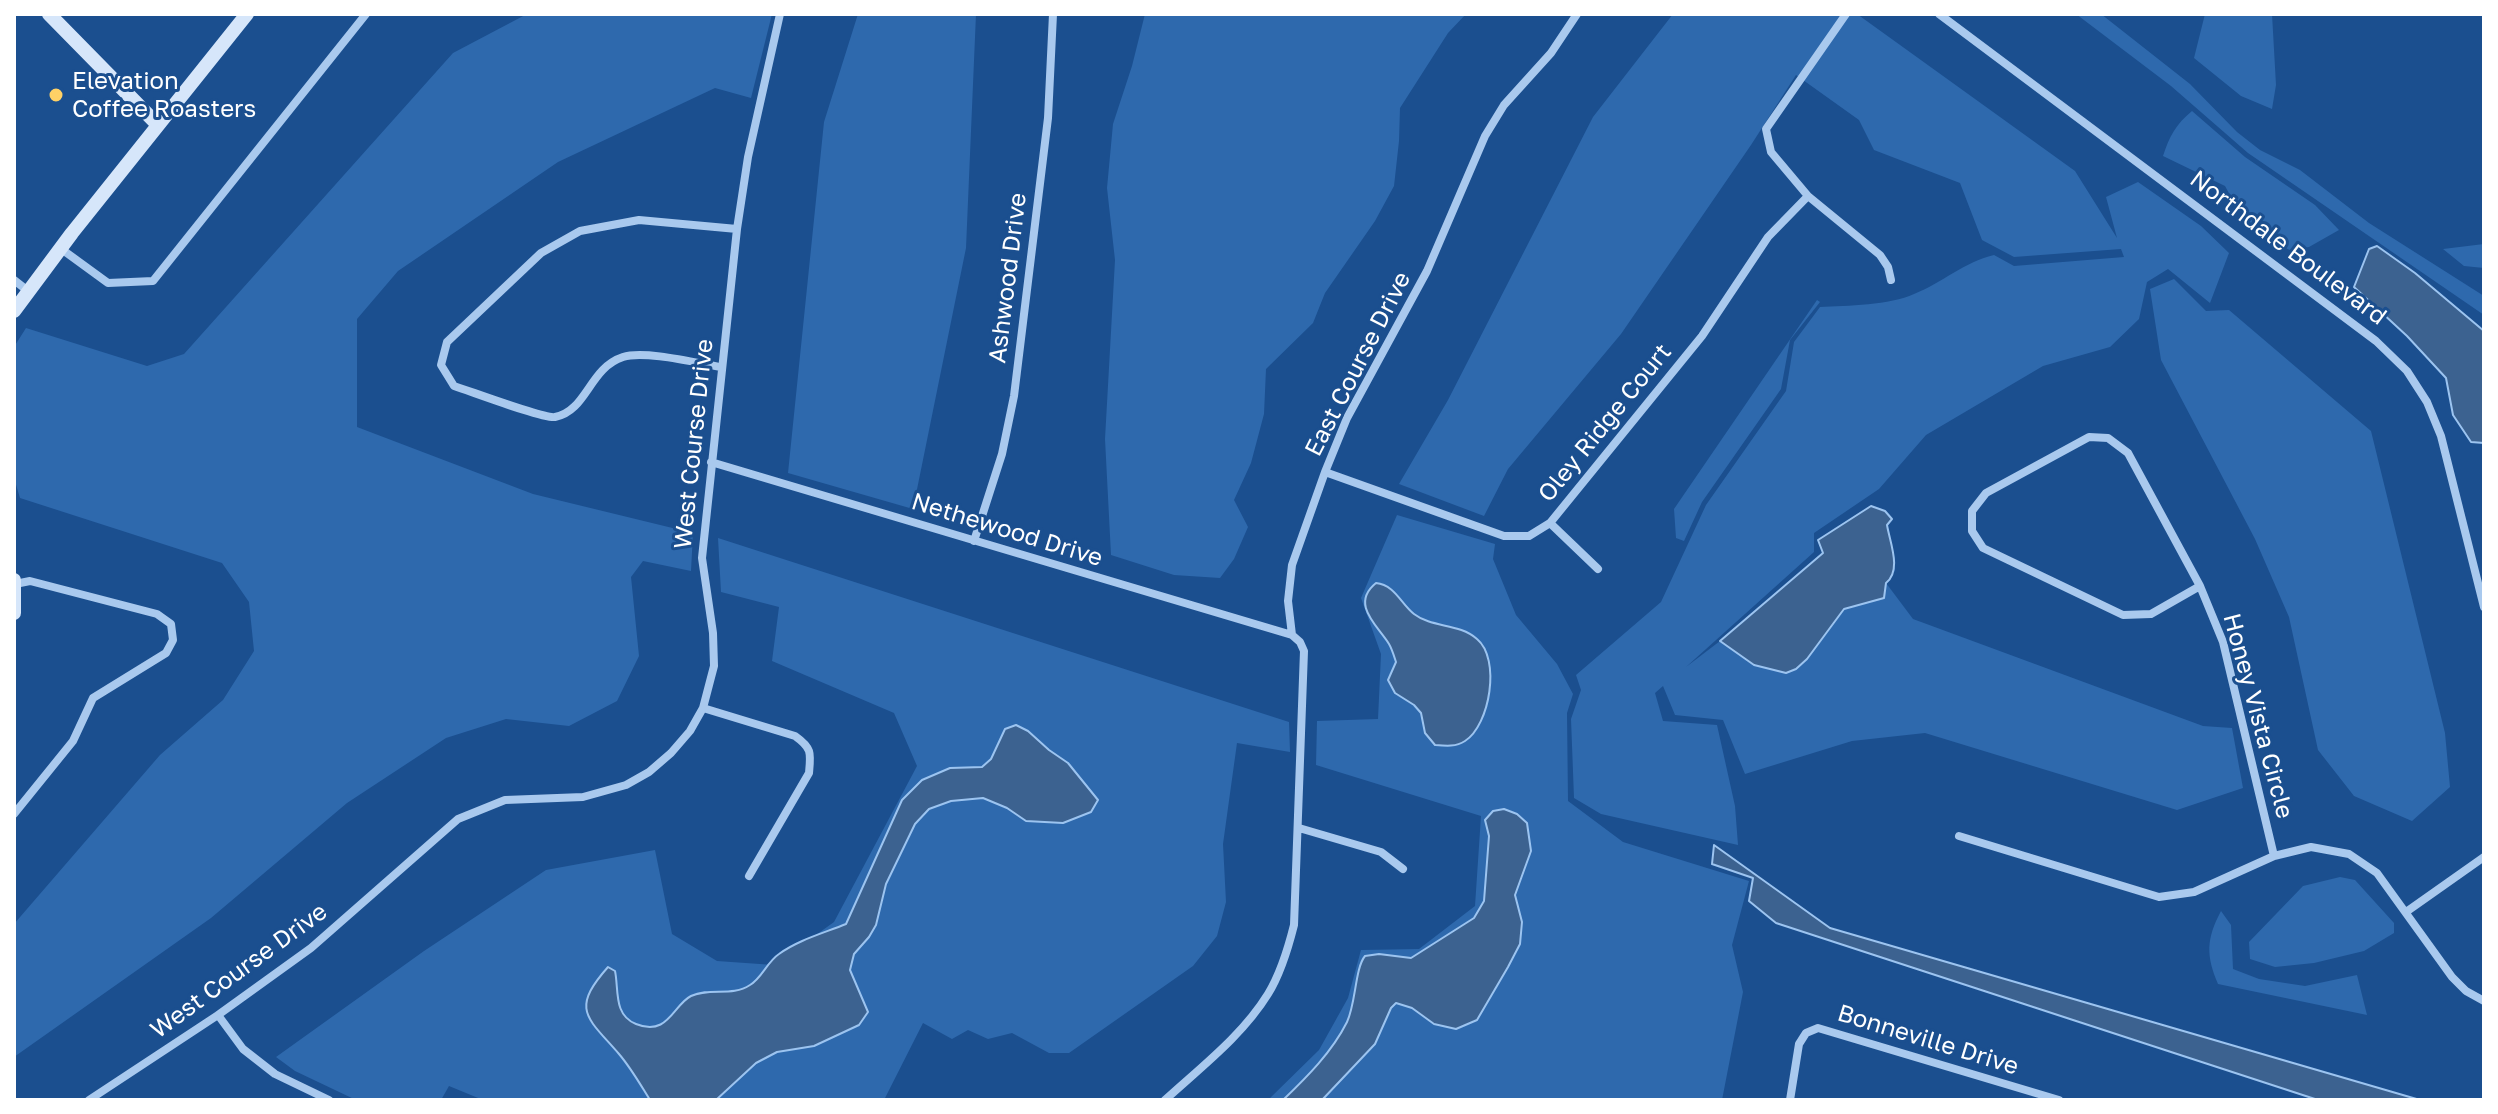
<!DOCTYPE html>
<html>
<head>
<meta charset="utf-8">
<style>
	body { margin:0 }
	#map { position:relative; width:2498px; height:1114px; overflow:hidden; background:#1b4f8f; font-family:"Golos Text",sans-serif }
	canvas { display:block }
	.frame { position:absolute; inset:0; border:16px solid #fff; pointer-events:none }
</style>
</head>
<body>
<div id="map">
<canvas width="2498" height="1114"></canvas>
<div class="frame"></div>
</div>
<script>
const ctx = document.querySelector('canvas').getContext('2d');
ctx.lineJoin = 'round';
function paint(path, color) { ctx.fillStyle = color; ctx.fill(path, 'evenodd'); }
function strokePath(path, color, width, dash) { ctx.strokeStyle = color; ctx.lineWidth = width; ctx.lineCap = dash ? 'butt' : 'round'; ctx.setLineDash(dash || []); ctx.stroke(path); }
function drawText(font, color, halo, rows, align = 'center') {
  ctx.font = font + ' "Golos Text",sans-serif'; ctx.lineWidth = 6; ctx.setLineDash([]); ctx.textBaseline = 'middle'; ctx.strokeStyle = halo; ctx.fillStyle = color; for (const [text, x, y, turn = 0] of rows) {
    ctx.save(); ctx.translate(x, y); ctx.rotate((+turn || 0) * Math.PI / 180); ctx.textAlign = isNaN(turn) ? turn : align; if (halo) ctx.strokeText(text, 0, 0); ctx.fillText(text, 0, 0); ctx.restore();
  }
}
paint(new Path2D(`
	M 527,14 L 772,14 L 751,98 L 715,88 L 558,162 L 398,271 L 357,319 L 357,427 L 533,494 L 693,533 L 691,571 L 643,561 L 631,577 L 639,656 L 617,701 L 569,726 L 506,719 L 446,738 L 347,803 L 211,918 L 14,1057 L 14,924 L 160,755 L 223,700 L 254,651 L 249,602 L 222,563 L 20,498 L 14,478 L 14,347 L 26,328 L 147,366 L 184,354 L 453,53 Z
	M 858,14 L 976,14 L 966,248 L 913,509 L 788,473 L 824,122 Z
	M 1145,14 L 1466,14 L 1448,33 L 1400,108 L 1399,141 L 1394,186 L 1375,221 L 1325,293 L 1313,323 L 1266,369 L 1264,414 L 1251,463 L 1234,500 L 1248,527 L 1234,559 L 1220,578 L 1174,575 L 1111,555 L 1105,439 L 1115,260 L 1107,188 L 1113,124 L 1132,66 Z
	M 1673,14 L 1857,14 L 2075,171 L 2117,238 L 2106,197 L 2138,182 L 2201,226 L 2229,253 L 2210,303 L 2168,269 L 2147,282 L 2139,319 L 2110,347 L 2043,366 L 1926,435 L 1879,489 L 1814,533 L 1814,552 L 1686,667 L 1720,641 L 1823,553 L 1818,540 L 1871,506 L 1885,511 L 1892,519 L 1887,525 L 1895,571 L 1886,583 L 1913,619 L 2203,726 L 2232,728 L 2243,788 L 2177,810 L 1925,733 L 1852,741 L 1745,774 L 1723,720 L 1675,715 L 1663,686 L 1655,693 L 1663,721 L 1717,725 L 1735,806 L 1738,845 L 1601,814 L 1574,798 L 1571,719 L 1581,690 L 1576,675 L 1661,602 L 1706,505 L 1786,391 L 1794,342 L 1820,307 C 1847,306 1890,305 1914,294 C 1942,283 1964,262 1994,255 L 2014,266 L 2124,257 L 2121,249 L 2014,257 L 1982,240 L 1960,183 L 1874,150 L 1859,120 L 1796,75 L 1751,145 L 1621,334 L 1508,469 L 1484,516 L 1399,484 L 1448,400 L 1593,117 Z
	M 2076,14 L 2101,14 L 2190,84 L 2237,132 L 2260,150 L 2300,170 L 2369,223 L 2484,296 L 2484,315 L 2248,153 L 2171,86 Z
	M 2205,14 L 2272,14 L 2276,85 L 2272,109 L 2241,96 L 2194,58 Z
	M 2192,111 L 2245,157 L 2315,205 L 2339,230 L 2309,247 L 2290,250 L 2267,240 L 2237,208 L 2225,186 L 2163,156 C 2169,137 2176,124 2192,111 Z
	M 2484,244 L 2484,268 L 2464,266 L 2443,249 Z
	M 2174,279 L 2206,311 L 2229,310 L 2371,431 L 2445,733 L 2450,787 L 2412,821 L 2354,796 L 2318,750 L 2289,617 L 2255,539 L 2161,360 L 2150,289 Z
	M 1817,300 L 1820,302 L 1790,340 L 1781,389 L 1702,502 L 1684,541 L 1676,538 L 1674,509 Z
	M 1397,515 L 1495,544 L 1493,559 L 1516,615 L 1557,664 L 1573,694 L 1567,713 L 1568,801 L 1623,842 L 1749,881 L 1732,945 L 1743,992 L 1722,1100 L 1268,1100 L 1319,1050 L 1348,998 L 1361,950 L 1419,949 L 1475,906 L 1481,816 L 1316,765 L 1317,721 L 1378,719 L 1381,654 L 1361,598 Z
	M 718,538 L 1289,722 L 1290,752 L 1237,743 L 1223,844 L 1226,902 L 1217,936 L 1193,966 L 1069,1053 L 1049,1053 L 1012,1033 L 988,1039 L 968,1030 L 952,1039 L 923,1023 L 884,1100 L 483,1100 L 449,1086 L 441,1100 L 356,1100 L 295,1071 L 276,1057 L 424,951 L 546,870 L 655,850 L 672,934 L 717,961 L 774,965 L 834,922 L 917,766 L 894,713 L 772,661 L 779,607 L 721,592 Z
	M 2340,877 L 2355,880 L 2394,923 L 2394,933 L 2364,951 L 2314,963 L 2275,967 L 2250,959 L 2249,942 L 2303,886 Z
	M 2221,911 L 2231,925 L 2233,969 L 2259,979 L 2305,986 L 2357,975 L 2367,1015 L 2218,984 C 2206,956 2206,939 2221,911 Z`), '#2e69ad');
const water = new Path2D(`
	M 2377,246 L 2415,273 L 2484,331 L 2484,443 L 2471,442 L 2453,415 L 2446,378 L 2407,336 L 2354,287 L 2369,249 Z
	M 1871,506 L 1885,511 L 1892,519 L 1887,525 C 1890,543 1902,570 1886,583 L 1884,598 L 1844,609 L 1807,659 L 1796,669 L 1786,673 L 1754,665 L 1720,641 L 1823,553 L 1818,540 Z
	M 1376,583 C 1395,585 1401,604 1414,614 C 1432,628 1459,623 1477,639 C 1501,659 1490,725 1465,741 C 1456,747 1446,746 1435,745 L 1425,733 L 1421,713 L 1414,705 L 1395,693 L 1388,680 L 1396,662 C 1394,656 1392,649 1389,644 C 1377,625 1350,604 1376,583 Z
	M 1016,725 L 1028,731 L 1049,750 L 1068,763 L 1098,800 L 1091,812 L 1063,823 L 1026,821 L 1007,808 L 983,798 L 951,801 L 929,809 L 915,824 L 886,884 L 876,925 L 869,937 L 854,954 L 850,970 L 868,1012 L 859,1025 L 814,1046 L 777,1052 L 756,1063 L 716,1100 L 650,1100 C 640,1084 631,1068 619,1054 C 587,1017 570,1010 608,967 L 615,971 C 619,989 613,1015 636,1024 C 668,1037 673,1005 691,996 C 710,987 732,997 750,985 C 762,978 767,962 779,954 C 798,940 824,933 846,924 L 902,800 L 922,780 L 950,768 L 982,767 L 991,759 L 1005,729 Z
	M 1504,809 L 1517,814 L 1527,823 L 1531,851 L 1515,895 L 1522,922 L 1520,944 L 1508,967 L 1477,1020 L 1456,1029 L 1434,1024 L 1412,1008 L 1396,1003 L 1391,1008 L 1375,1044 L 1322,1100 L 1283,1100 C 1307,1077 1332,1052 1347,1022 C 1356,1003 1355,968 1365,956 L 1379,954 L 1411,958 L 1474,918 L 1484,901 L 1489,836 L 1485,820 L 1493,811 Z
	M 1714,845 L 1830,928 L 2420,1100 L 2318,1100 L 1776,923 L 1749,901 L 1753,878 L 1712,864 Z`);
paint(water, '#3c6290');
strokePath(water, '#9cc4f0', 2);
strokePath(new Path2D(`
	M 1846,14 L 1766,129 L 1771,152 L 1808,196 L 1880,255 L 1888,267 L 1891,280
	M 1939,14 L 2376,341 L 2407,371 L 2427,402 L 2441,436 L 2484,607
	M 60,248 L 108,283 L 153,281 L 366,14
	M 14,280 L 28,291
	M 721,367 C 697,363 644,350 623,357 C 589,368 587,411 555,417 C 544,419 470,391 454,386 L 441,365 L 447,342 L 541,253 L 580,231 L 639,220 L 737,229
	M 711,462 L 1292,635
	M 1325,472 L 1504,536 L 1529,536 L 1550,523 L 1702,336 L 1768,237 L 1808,196
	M 1550,523 L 1598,569
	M 974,541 L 1002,454 L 1014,396 L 1048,118 L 1053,14
	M 2200,586 L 2151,614 L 2123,615 L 1983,548 L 1972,531 L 1972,511 L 1986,493 L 2089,437 L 2108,438 L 2128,453 L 2200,586 L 2223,642 L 2274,856
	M 703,708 L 795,736 C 812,748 811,753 809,773 L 749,876
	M 14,814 L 73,741 L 93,698 L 166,653 L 173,640 L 171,624 L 157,614 L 30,581 L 15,584
	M 1299,828 L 1381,852 L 1403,869
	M 1959,836 L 2159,897 L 2194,892 L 2274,856 L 2311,847 L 2349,854 L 2377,873 L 2452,977 L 2466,991 L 2484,1001
	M 2406,912 L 2484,857
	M 218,1015 L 243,1049 L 275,1074 L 329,1100
	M 89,1100 L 218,1015 L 311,948 L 458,819 L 505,800 L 583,797 L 626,785 L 649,772 L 671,753 L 690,731 L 703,708 L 714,666 L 713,633 L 702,558 L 737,229 L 748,157 L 780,14
	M 1165,1100 C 1201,1067 1242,1036 1268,994 C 1281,973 1288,949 1294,925 L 1304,651 L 1300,642 L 1292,635 L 1288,601 L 1292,565 L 1325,472 L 1347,418 L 1427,271 L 1485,136 L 1504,105 L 1551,53 L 1577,14
	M 1790,1100 L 1799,1044 L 1806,1033 L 1818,1028 L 2059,1100`), '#a9c9ee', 8);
strokePath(new Path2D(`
	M 49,14 L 157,124
	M 14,311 L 72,233 L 247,14
	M 14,580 L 14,613`), '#d6e6fa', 14);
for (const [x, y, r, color] of [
	[56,95,8,"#ffd166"]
]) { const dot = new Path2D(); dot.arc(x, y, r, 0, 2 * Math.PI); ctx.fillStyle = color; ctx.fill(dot); strokePath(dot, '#1b4f8f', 3); }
drawText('24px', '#fff', '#1b4f8f', [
	["Elevation",72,81],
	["Coffee Roasters",72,109]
], 'left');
drawText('24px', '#fff', '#1b4f8f', [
	["Northdale Boulevard",2288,248,37],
	["Ashwood Drive",1008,278,-83],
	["East Course Drive",1358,364,-63],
	["Oley Ridge Court",1605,423,-51],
	["West Course Drive",694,444,-84],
	["Nethewood Drive",1007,530,17],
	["Honey Vista Circle",2258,716,75],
	["West Course Drive",239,971,-36],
	["Bonneville Drive",1928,1040,17]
]);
</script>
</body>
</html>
